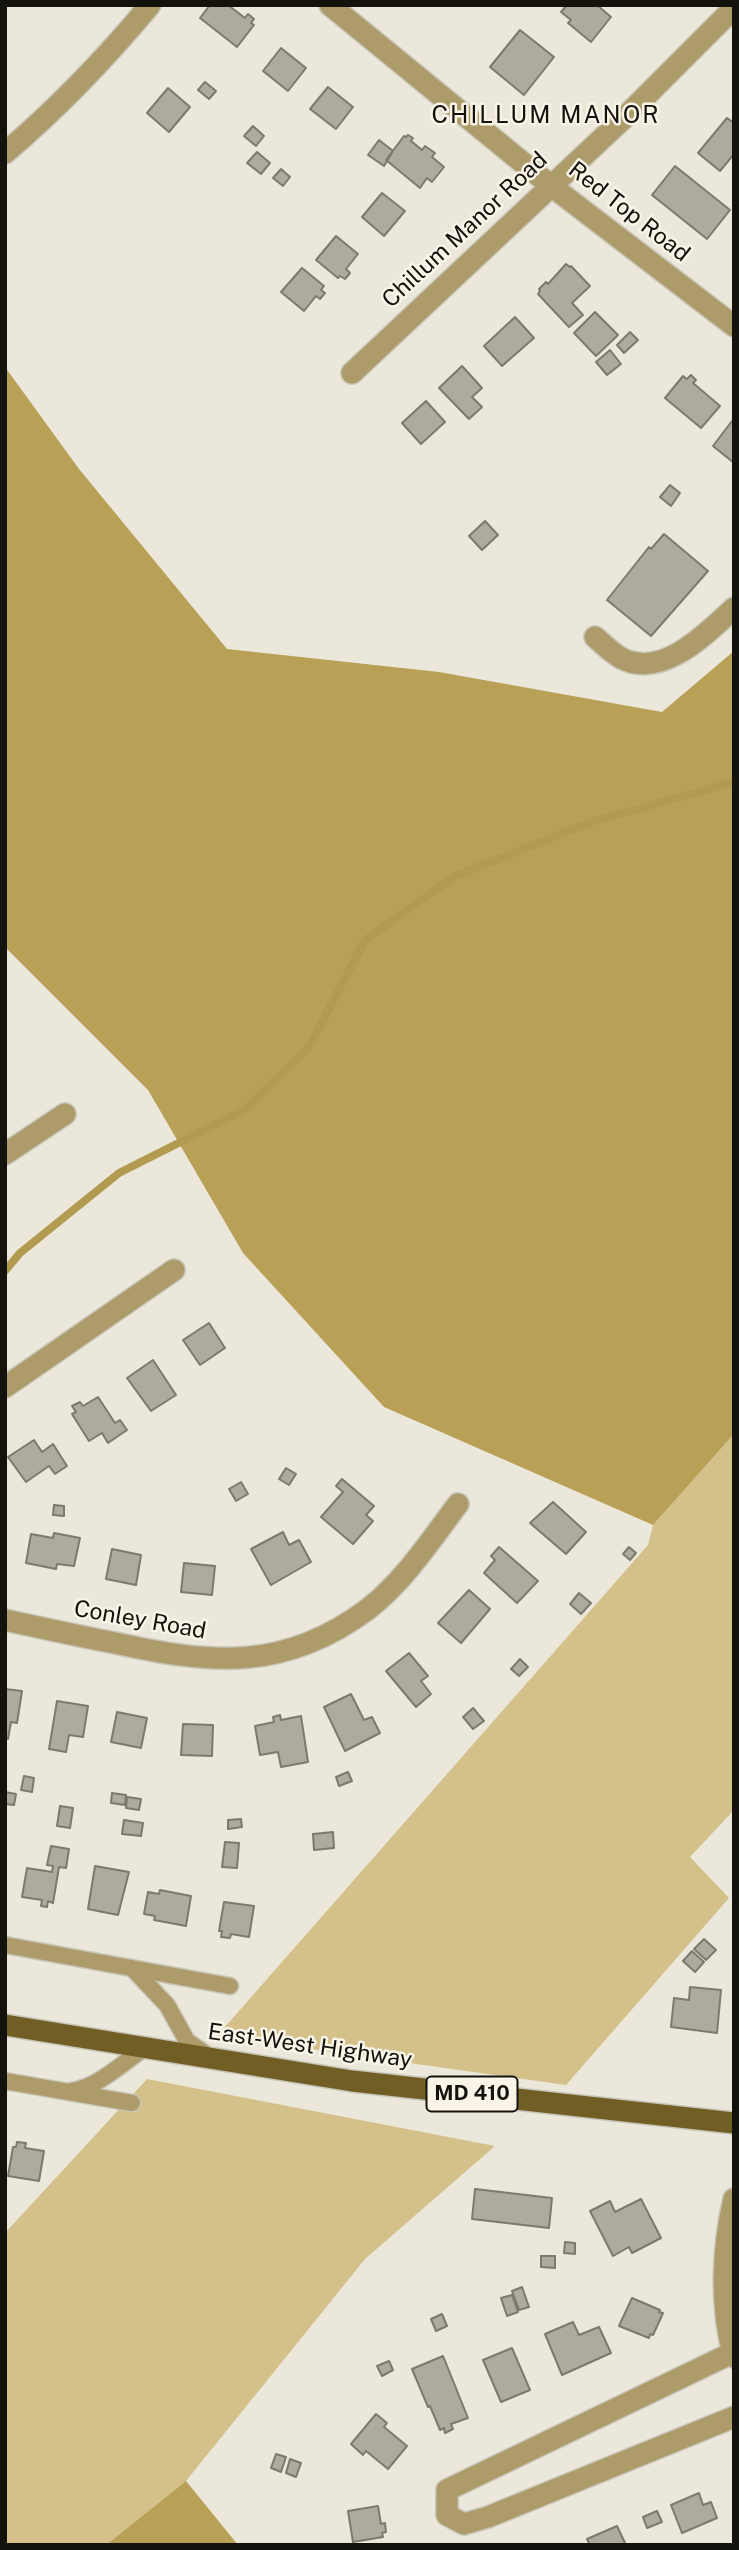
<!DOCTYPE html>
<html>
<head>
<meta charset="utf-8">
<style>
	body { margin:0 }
	#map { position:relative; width:739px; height:2550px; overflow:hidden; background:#ebe7da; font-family:"Public Sans",sans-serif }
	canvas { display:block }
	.frame { position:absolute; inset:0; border:7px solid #13120d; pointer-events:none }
</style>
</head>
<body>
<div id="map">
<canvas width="739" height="2550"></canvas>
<div class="frame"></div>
</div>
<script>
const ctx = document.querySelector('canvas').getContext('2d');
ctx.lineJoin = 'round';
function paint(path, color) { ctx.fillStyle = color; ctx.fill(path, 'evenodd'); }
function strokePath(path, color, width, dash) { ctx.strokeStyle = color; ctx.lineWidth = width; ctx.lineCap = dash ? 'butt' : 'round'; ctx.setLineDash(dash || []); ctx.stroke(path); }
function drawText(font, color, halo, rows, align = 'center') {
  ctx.font = font + ' "Public Sans",sans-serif'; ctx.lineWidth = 5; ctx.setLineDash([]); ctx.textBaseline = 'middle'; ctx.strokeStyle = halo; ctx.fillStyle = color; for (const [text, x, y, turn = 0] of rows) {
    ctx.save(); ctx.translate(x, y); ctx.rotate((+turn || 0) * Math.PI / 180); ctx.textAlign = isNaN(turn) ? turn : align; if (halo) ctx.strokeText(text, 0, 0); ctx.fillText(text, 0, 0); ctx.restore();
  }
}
paint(new Path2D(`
	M 734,1434 L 734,1810 L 690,1857 L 729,1898 L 566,2085 L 217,2036 L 648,1545 L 653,1525 Z
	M 147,2079 L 495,2146 L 365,2259 L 186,2481 L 106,2545 L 5,2545 L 5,2233 Z`), '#d3c189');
paint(new Path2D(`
	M 5,367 L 79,469 L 227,649 L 439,672 L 662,712 L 734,651 L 734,1434 L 653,1525 L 384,1407 L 243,1253 L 148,1090 L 5,947 Z
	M 186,2481 L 238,2545 L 106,2545 Z`), '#b9a057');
strokePath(new Path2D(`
	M 5,1271 L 20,1253 L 119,1173 L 246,1109 L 309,1047 L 365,940 L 455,876 L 591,822 L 734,782`), '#b29a51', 8);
const building = new Path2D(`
	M 210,5 L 228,5 L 245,18 L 248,14 L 254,19 L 251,23 L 254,25 L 237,47 L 200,18 Z
	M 567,5 L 597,5 L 611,17 L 591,42 L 568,23 L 571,20 L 561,12 Z
	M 520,30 L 554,57 L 524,95 L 490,67 Z
	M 281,48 L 306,68 L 288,91 L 263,71 Z
	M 205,82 L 216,91 L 209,99 L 198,90 Z
	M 328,87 L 353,107 L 336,129 L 310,109 Z
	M 168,88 L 190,107 L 169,132 L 147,113 Z
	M 727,118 L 734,123 L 734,154 L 720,171 L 698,153 Z
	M 253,126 L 264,136 L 256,146 L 244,136 Z
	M 408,135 L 413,138 L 411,141 L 422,150 L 425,146 L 435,153 L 432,157 L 444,167 L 432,182 L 427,178 L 420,188 L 386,160 L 404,136 L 406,137 Z
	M 379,140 L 393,151 L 384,166 L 368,155 Z
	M 257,152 L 270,163 L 261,174 L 247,163 Z
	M 675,166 L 730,210 L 707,239 L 652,195 Z
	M 281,169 L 290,177 L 283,186 L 273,178 Z
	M 382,193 L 405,211 L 384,236 L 362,217 Z
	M 336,236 L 358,254 L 346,269 L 350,273 L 345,279 L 340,276 L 338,278 L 316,260 Z
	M 566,264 L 570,267 L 571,266 L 590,286 L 572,303 L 583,315 L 569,327 L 538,294 L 540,291 L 539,289 L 546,282 L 548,284 Z
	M 302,268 L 324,286 L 321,290 L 325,293 L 320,299 L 316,296 L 304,311 L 281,292 Z
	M 595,312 L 618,335 L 596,356 L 574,333 Z
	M 515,317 L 534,338 L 502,366 L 484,346 Z
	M 630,332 L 638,340 L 624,353 L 617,345 Z
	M 610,350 L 621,364 L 607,375 L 596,362 Z
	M 462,366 L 482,388 L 472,397 L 482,407 L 469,419 L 439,388 Z
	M 691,375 L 696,380 L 693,383 L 720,406 L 701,428 L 665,398 L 683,376 L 687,379 Z
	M 426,401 L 445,422 L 421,444 L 402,423 Z
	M 732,421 L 734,423 L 734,463 L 713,446 Z
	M 670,485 L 680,493 L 671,506 L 660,497 Z
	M 485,521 L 498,535 L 482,550 L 469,536 Z
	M 664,534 L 708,571 L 651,636 L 607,600 L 649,547 L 651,549 Z
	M 209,1323 L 225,1348 L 200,1365 L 183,1340 Z
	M 153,1360 L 176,1395 L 151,1411 L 127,1378 Z
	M 98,1397 L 115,1423 L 120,1420 L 127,1430 L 108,1443 L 102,1433 L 89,1441 L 72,1414 L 76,1412 L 72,1406 L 80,1402 L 83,1406 Z
	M 34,1440 L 42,1452 L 53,1444 L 67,1466 L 55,1474 L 49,1466 L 26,1482 L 8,1457 Z
	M 286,1468 L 296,1474 L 289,1485 L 279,1479 Z
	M 342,1479 L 374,1506 L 366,1515 L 373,1521 L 353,1544 L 321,1517 L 343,1492 L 336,1486 Z
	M 241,1482 L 248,1494 L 236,1501 L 229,1489 Z
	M 553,1502 L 586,1532 L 566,1554 L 530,1523 Z
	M 54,1505 L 64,1506 L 64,1516 L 53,1515 Z
	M 283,1532 L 289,1545 L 299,1540 L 311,1562 L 271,1585 L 251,1549 Z
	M 54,1533 L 80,1538 L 74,1566 L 57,1564 L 56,1569 L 26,1563 L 31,1534 L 53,1538 Z
	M 499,1547 L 538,1581 L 517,1603 L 484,1573 L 495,1560 L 491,1556 Z
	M 629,1547 L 636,1553 L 630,1560 L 623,1554 Z
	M 112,1549 L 141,1555 L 136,1585 L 106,1579 Z
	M 184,1563 L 215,1566 L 212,1595 L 181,1592 Z
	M 469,1590 L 490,1609 L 461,1643 L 438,1623 Z
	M 579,1593 L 591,1603 L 581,1614 L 570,1604 Z
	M 409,1653 L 428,1676 L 421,1681 L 431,1694 L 416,1707 L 386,1671 Z
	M 520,1659 L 528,1667 L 519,1676 L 511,1669 Z
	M 5,1689 L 22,1691 L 17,1723 L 11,1722 L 8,1739 L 5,1739 Z
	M 351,1694 L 364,1720 L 372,1717 L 380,1733 L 345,1751 L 324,1707 Z
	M 57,1701 L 88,1706 L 83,1737 L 69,1735 L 66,1752 L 49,1749 Z
	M 473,1708 L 484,1721 L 473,1729 L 463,1717 Z
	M 117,1712 L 147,1718 L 141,1748 L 111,1742 Z
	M 280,1715 L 281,1720 L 301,1716 L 308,1762 L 281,1767 L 278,1752 L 260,1755 L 255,1726 L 274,1722 L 273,1717 Z
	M 183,1724 L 213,1725 L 212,1756 L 181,1755 Z
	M 348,1772 L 352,1781 L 339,1786 L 336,1777 Z
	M 24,1776 L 34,1778 L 32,1792 L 21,1790 Z
	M 5,1792 L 16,1794 L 14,1805 L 5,1804 Z
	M 112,1793 L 126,1795 L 125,1805 L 111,1803 Z
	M 127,1797 L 141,1799 L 139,1810 L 126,1808 Z
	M 60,1806 L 73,1808 L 70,1828 L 57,1826 Z
	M 241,1819 L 242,1827 L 228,1829 L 228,1820 Z
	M 124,1820 L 143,1823 L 141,1836 L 122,1834 Z
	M 333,1832 L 334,1848 L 314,1850 L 313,1834 Z
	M 225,1842 L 239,1843 L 237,1868 L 222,1867 Z
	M 51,1846 L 69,1849 L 66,1868 L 59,1867 L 53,1903 L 48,1901 L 47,1907 L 41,1906 L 42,1900 L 22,1897 L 27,1868 L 52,1872 L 53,1866 L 47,1865 Z
	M 95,1866 L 129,1872 L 118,1915 L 88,1909 Z
	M 160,1890 L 191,1896 L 186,1926 L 154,1920 L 155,1916 L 144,1914 L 148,1892 L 159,1894 Z
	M 224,1902 L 254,1906 L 249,1937 L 231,1934 L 230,1938 L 221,1937 L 222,1931 L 219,1931 Z
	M 704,1939 L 716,1950 L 706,1960 L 694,1949 Z
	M 692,1951 L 704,1962 L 695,1972 L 683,1961 Z
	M 690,1987 L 721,1990 L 717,2033 L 671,2027 L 674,1998 L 689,2000 Z
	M 17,2142 L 26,2143 L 25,2148 L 44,2151 L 39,2181 L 8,2176 L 13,2147 L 16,2147 Z
	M 475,2189 L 552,2198 L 549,2228 L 472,2219 Z
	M 641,2199 L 661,2238 L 632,2253 L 629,2247 L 613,2256 L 590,2211 L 610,2201 L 615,2212 Z
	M 565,2242 L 575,2243 L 575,2254 L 564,2253 Z
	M 541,2256 L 555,2256 L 555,2268 L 541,2267 Z
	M 522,2287 L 529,2307 L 519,2310 L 512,2291 Z
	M 512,2295 L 518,2312 L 507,2316 L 501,2298 Z
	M 632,2298 L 660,2310 L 659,2312 L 663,2313 L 653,2335 L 650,2334 L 649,2338 L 619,2326 Z
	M 442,2314 L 447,2326 L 436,2331 L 431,2319 Z
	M 573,2322 L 579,2335 L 599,2327 L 611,2353 L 562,2375 L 545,2334 Z
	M 512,2348 L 530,2390 L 501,2402 L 483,2360 Z
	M 443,2356 L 468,2418 L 451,2424 L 453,2429 L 445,2433 L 444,2428 L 440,2430 L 430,2406 L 428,2407 L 412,2369 Z
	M 389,2361 L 393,2370 L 382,2376 L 377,2366 Z
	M 376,2414 L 387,2423 L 384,2427 L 407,2446 L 388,2469 L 366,2451 L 363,2455 L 351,2444 Z
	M 276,2454 L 286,2457 L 281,2472 L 271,2468 Z
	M 290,2459 L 301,2463 L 296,2477 L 286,2473 Z
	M 699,2493 L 703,2505 L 711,2502 L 717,2518 L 682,2533 L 671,2505 Z
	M 378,2506 L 381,2524 L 385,2523 L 386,2532 L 382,2533 L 383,2537 L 353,2542 L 348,2511 Z
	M 657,2511 L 662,2522 L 647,2528 L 643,2517 Z
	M 617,2526 L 626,2545 L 590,2545 L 587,2539 Z`);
paint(building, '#aeaa9d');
strokePath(building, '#7d796e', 2);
const lane = new Path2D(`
	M 5,1945 L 230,1986
	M 132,1968 L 167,2005 L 187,2041 L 210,2057
	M 5,2081 L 132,2103
	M 71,2091 C 97,2088 124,2062 146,2047`);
const street = new Path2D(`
	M 330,5 L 550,185 L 734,326
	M 5,153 C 58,108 105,59 150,5
	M 352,373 L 625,117 L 734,8
	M 595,637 C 603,644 612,653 621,658 C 662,680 707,633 734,608
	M 5,1154 L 65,1114
	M 5,1387 L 174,1270
	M 5,1620 C 42,1628 78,1636 115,1643 C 211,1664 284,1672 368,1609 C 404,1581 431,1540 458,1504
	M 734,2199 C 722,2249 720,2307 734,2357
	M 732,2353 L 447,2490 L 447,2515 L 464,2524 L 488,2517 L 734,2417`);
const primary = new Path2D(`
	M 5,2025 L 352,2081 L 734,2123`);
strokePath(lane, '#c8c5b9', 19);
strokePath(street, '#c8c5b9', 24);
strokePath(primary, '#c8c5b9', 24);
strokePath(lane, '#ad9c6a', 16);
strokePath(street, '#ad9c6a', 21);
strokePath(primary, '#715e24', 21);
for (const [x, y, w] of [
	[472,2094,91]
]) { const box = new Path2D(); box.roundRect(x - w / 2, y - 17.5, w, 35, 5); ctx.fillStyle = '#f9f4e7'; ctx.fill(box); strokePath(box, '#13120d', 2); }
drawText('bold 21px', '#13120d', null, [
	["MD 410",472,2094]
]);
drawText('23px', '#13120d', '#f9f4e7', [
	["Red Top Road",629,212,38],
	["Chillum Manor Road",465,230,-43],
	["Conley Road",140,1620,10],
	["East-West Highway",310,2046,8]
]);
ctx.letterSpacing = '2px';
drawText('24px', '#13120d', '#f9f4e7', [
	["CHILLUM MANOR",546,116]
]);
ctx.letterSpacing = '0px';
</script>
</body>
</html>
